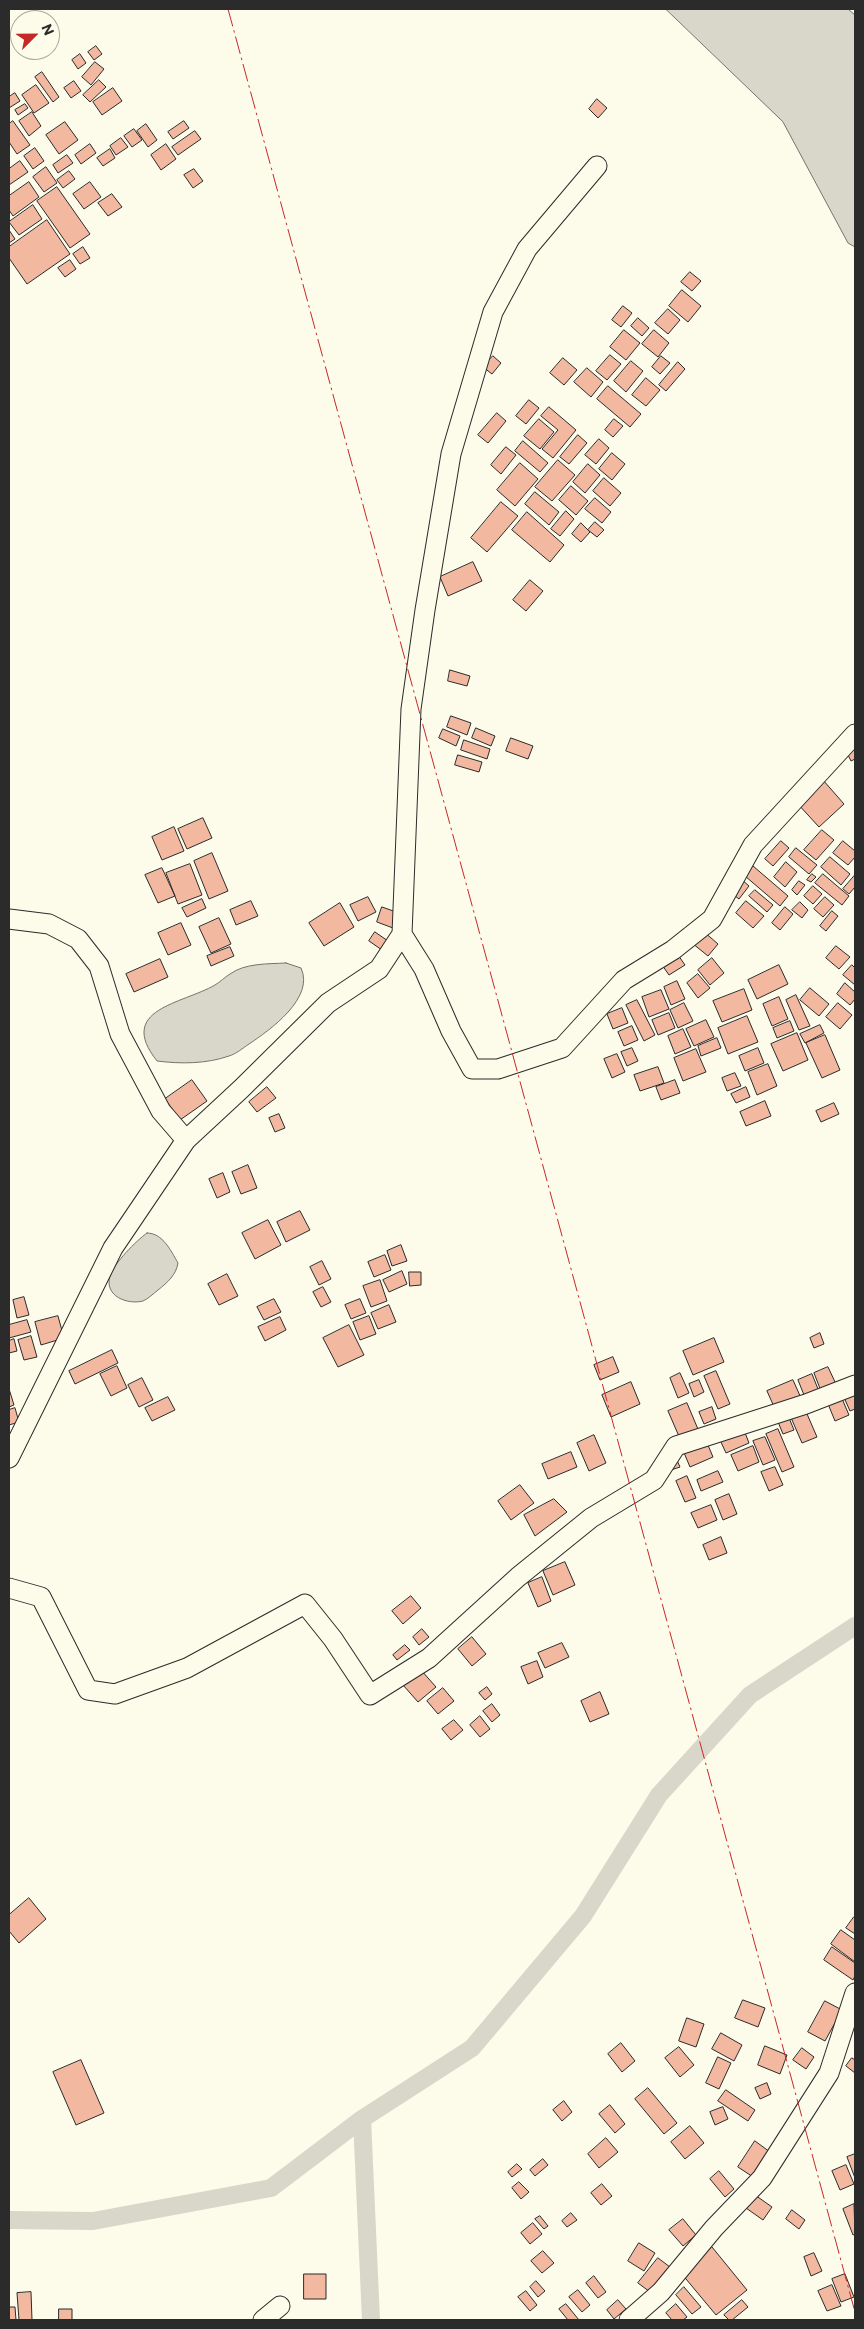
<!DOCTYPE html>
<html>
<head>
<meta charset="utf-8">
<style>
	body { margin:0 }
	#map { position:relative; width:864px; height:2329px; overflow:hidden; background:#fdfbea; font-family:Commissioner,sans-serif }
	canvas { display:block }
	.frame { position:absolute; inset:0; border:10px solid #2b2b2b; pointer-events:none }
	.north { position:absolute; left:10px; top:10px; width:50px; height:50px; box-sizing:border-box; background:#fdfbea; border:1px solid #a9a89e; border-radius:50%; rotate:67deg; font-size:14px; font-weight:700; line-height:20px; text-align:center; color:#2b2b2b }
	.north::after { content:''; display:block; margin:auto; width:18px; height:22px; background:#c62828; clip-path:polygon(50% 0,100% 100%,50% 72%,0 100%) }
</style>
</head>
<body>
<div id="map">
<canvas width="864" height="2329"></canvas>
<div class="frame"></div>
<div class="north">N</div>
</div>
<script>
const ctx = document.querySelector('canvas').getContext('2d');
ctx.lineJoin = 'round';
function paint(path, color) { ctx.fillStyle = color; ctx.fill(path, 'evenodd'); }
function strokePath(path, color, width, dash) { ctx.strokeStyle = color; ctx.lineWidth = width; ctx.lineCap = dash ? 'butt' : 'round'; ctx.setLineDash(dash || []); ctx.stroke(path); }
const water = new Path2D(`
	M 666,9 L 848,9 L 855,15 L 855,247 L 848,243 L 783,122 Z
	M 286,963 L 301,968 C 315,998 270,1030 249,1044 C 243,1048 236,1054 229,1056 C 206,1064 181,1064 157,1061 C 116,1009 182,1004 215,985 C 220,982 225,977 230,974 C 245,963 268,964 286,963 Z
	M 147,1233 C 163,1233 171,1251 178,1263 C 176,1275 168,1282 158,1290 C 154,1293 148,1299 143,1301 C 127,1305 104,1296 110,1276 C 114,1263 136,1241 147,1233 Z`);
paint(water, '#d8d7c9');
strokePath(water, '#74746e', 1);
strokePath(new Path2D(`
	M 362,2119 L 371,2320
	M 9,2220 L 93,2221 L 271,2188 L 362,2119 L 472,2048 L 583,1916 L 659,1795 L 750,1695 L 855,1626`), '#d8d7c9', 18);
const building = new Path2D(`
	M 96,46 L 102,54 L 94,60 L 88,52 Z
	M 80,54 L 86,63 L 78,69 L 72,60 Z
	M 95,62 L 104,69 L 91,85 L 82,77 Z
	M 42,72 L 59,97 L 53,102 L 35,77 Z
	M 99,80 L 106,87 L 90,102 L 83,95 Z
	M 74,81 L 81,91 L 71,98 L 64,88 Z
	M 36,85 L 49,103 L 34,113 L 22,95 Z
	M 113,88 L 122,101 L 102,115 L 93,102 Z
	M 15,93 L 20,101 L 9,108 L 9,97 Z
	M 597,99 L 607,108 L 598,118 L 589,109 Z
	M 25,104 L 28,108 L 18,115 L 15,110 Z
	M 32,112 L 41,126 L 29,136 L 19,121 Z
	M 13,121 L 30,145 L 17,154 L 9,142 L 9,124 Z
	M 184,121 L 189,128 L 173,139 L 168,132 Z
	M 65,122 L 78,140 L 59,154 L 46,135 Z
	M 146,124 L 157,140 L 148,147 L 137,131 Z
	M 134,129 L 142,140 L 132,147 L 124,136 Z
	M 195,131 L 201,139 L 178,155 L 172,147 Z
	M 121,138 L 128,147 L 116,155 L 110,146 Z
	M 90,144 L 96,153 L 81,164 L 75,155 Z
	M 166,144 L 176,159 L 161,170 L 151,155 Z
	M 35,148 L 44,161 L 33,169 L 24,156 Z
	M 110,149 L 115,158 L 103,166 L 97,158 Z
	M 67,155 L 73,163 L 58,173 L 53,165 Z
	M 20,161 L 28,172 L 9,185 L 9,169 Z
	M 46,167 L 57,183 L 44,192 L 33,177 Z
	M 194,169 L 203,181 L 193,188 L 184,175 Z
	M 69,171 L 75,179 L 63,188 L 57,180 Z
	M 29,182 L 39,197 L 13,216 L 9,210 L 9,196 Z
	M 90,182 L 101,197 L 84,209 L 73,194 Z
	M 57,187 L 90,234 L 70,248 L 37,201 Z
	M 112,194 L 122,207 L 108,216 L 98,203 Z
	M 33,205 L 42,219 L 19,235 L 9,222 Z
	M 47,220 L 70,254 L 27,284 L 9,258 L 9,247 Z
	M 9,230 L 15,239 L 9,243 Z
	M 83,247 L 90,258 L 80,264 L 73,254 Z
	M 70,260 L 76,269 L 65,277 L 58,268 Z
	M 690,272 L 701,281 L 692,291 L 681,282 Z
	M 682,290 L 701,306 L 688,322 L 669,306 Z
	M 623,306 L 632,313 L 621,327 L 612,320 Z
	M 668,309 L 680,320 L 668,334 L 655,323 Z
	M 638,318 L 649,328 L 642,336 L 631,326 Z
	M 624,330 L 640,343 L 626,360 L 610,347 Z
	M 654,330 L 669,343 L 658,357 L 642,344 Z
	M 610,355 L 621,364 L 607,380 L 596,371 Z
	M 493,356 L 501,363 L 492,374 L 483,367 Z
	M 661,356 L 670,363 L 660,374 L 652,367 Z
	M 563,358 L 577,370 L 564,385 L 550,373 Z
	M 631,361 L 643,371 L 626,392 L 614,381 Z
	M 678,362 L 685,369 L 666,391 L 659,385 Z
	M 587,368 L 603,382 L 591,397 L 574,382 Z
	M 646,378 L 660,390 L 646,406 L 632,395 Z
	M 608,386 L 641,414 L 630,427 L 597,399 Z
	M 529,400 L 539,408 L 526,424 L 516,416 Z
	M 549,407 L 576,430 L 553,458 L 542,449 L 558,430 L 541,416 Z
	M 497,413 L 506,421 L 488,443 L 478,435 Z
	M 539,419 L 554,432 L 540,449 L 524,436 Z
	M 614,419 L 623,426 L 613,437 L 605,430 Z
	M 578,435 L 587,443 L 569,464 L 560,457 Z
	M 599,439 L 609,448 L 596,464 L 585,455 Z
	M 523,441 L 548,463 L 540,472 L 515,451 Z
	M 506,447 L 516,455 L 501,474 L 491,465 Z
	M 612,453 L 625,464 L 612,480 L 599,469 Z
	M 558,460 L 575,475 L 552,501 L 535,487 Z
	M 520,463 L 538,479 L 515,506 L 497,490 Z
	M 588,464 L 600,475 L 585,493 L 573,482 Z
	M 604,478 L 621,493 L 610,506 L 593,491 Z
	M 571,486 L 588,501 L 576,515 L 559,500 Z
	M 535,492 L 559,512 L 549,525 L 525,504 Z
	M 595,498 L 611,512 L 602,523 L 585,509 Z
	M 501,502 L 518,516 L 487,552 L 471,538 Z
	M 566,511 L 574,519 L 560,536 L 551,529 Z
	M 527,512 L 564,545 L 550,562 L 512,530 Z
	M 595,522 L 604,530 L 597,537 L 588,530 Z
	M 581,523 L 590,532 L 581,542 L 572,534 Z
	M 473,562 L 482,581 L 448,596 L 440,577 Z
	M 530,580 L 543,591 L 526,611 L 513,600 Z
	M 450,670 L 470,676 L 467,686 L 448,681 Z
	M 451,716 L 471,723 L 467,735 L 447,727 Z
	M 476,728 L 495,736 L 491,746 L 472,738 Z
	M 443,729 L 460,736 L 456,746 L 439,738 Z
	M 511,738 L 533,746 L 528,759 L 506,751 Z
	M 464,740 L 490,749 L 487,759 L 461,750 Z
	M 855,749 L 855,759 L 851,761 L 847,753 Z
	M 458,755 L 482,762 L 479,772 L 455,765 Z
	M 823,780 L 844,804 L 819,827 L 797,803 Z
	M 203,818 L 212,838 L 187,849 L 178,829 Z
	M 174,827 L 184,851 L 162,860 L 152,837 Z
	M 822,830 L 834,840 L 816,860 L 804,850 Z
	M 781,841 L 789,848 L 773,866 L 765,859 Z
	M 843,841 L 855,851 L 855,857 L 848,865 L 833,853 Z
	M 796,848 L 817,865 L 809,874 L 789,857 Z
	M 212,853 L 228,891 L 209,899 L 194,861 Z
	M 830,857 L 850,874 L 841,885 L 821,867 Z
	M 786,862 L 797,872 L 785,887 L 774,877 Z
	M 190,864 L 202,895 L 178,904 L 166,873 Z
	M 753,866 L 788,896 L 780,906 L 745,876 Z
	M 162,868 L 175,896 L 158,903 L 145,875 Z
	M 812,874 L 816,877 L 811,882 L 807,880 Z
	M 823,874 L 849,896 L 842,905 L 815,883 Z
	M 855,875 L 855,887 L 849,894 L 843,889 Z
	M 741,879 L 749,886 L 739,899 L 730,892 Z
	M 799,881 L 805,885 L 797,895 L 792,890 Z
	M 813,886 L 822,894 L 813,904 L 804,896 Z
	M 755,890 L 773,905 L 767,912 L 749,896 Z
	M 368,897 L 376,912 L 358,921 L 350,905 Z
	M 825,897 L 834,905 L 823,917 L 814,909 Z
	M 202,899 L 206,908 L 187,917 L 182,908 Z
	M 251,901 L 258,916 L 236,925 L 230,910 Z
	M 746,901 L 764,916 L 753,928 L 736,913 Z
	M 800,902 L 808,910 L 802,918 L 792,910 Z
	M 340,903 L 354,927 L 324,946 L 309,923 Z
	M 382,907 L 399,913 L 393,928 L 377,922 Z
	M 785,907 L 793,914 L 780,930 L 772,923 Z
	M 832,911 L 838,916 L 826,931 L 820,926 Z
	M 219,918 L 231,944 L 211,953 L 199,927 Z
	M 181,923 L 191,945 L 168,955 L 158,933 Z
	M 703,931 L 718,944 L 708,956 L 692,943 Z
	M 375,932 L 388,941 L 382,950 L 369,941 Z
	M 836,946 L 850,957 L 839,969 L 826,958 Z
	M 230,947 L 234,956 L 211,966 L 207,956 Z
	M 676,952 L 685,965 L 669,975 L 660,962 Z
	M 712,958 L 724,973 L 710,985 L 698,970 Z
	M 160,959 L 168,977 L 134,992 L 126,974 Z
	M 779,965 L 788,984 L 757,999 L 748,980 Z
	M 852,965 L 855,968 L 855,985 L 843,975 Z
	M 698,974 L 710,988 L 698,998 L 687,983 Z
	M 677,981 L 685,999 L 671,1005 L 664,987 Z
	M 845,983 L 855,992 L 855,999 L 850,1005 L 837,994 Z
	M 810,988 L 829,1004 L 819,1016 L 800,1000 Z
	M 744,989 L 752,1010 L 722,1022 L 713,1001 Z
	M 661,990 L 669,1009 L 649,1017 L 642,997 Z
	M 796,995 L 810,1026 L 799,1030 L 786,1000 Z
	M 779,997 L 788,1019 L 772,1026 L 763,1004 Z
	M 637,1000 L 655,1035 L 644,1041 L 626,1005 Z
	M 684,1003 L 693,1021 L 678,1028 L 670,1010 Z
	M 838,1003 L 852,1015 L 840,1029 L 826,1017 Z
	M 622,1008 L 628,1023 L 613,1029 L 607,1014 Z
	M 669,1013 L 675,1028 L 658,1035 L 652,1020 Z
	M 747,1016 L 758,1042 L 728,1054 L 718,1028 Z
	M 706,1020 L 714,1037 L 694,1046 L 686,1029 Z
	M 790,1021 L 794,1031 L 777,1038 L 773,1028 Z
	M 820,1025 L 824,1033 L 805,1043 L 800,1034 Z
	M 632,1026 L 638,1040 L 624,1046 L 618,1032 Z
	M 683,1029 L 691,1047 L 675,1054 L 668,1036 Z
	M 797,1033 L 808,1060 L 783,1071 L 771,1044 Z
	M 825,1035 L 840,1070 L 822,1078 L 806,1043 Z
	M 717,1038 L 721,1048 L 701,1056 L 698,1046 Z
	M 632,1048 L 638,1061 L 627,1066 L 621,1052 Z
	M 758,1048 L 764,1063 L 745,1071 L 739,1056 Z
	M 696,1049 L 706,1072 L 683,1081 L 674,1058 Z
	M 617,1054 L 625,1072 L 612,1078 L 604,1059 Z
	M 768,1064 L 777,1086 L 757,1095 L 748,1072 Z
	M 658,1067 L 664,1083 L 640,1091 L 634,1075 Z
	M 735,1073 L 741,1086 L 727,1091 L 722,1078 Z
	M 192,1080 L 207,1101 L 180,1120 L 165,1099 Z
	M 675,1080 L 680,1093 L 661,1100 L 656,1087 Z
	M 267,1087 L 276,1098 L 257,1112 L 249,1102 Z
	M 746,1087 L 750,1097 L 736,1103 L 731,1094 Z
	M 765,1101 L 771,1116 L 746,1126 L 740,1112 Z
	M 834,1103 L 839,1114 L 821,1122 L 816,1111 Z
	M 279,1114 L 285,1128 L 275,1132 L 269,1118 Z
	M 248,1165 L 257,1188 L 241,1194 L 232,1172 Z
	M 223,1173 L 230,1192 L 217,1198 L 209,1179 Z
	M 300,1211 L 310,1230 L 286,1242 L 277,1222 Z
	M 268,1220 L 281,1245 L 255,1259 L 242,1233 Z
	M 401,1245 L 407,1261 L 392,1266 L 387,1251 Z
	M 385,1255 L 391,1270 L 374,1277 L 368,1262 Z
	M 322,1261 L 331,1279 L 319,1285 L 310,1267 Z
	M 402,1271 L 407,1284 L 389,1292 L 383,1280 Z
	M 409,1272 L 421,1272 L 421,1285 L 410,1286 Z
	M 227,1274 L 238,1296 L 219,1305 L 208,1284 Z
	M 380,1280 L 387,1301 L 371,1307 L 363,1286 Z
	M 323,1287 L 331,1302 L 321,1307 L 313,1292 Z
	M 24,1297 L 29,1315 L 17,1318 L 13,1300 Z
	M 274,1299 L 281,1312 L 264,1320 L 257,1307 Z
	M 360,1299 L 366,1313 L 351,1319 L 345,1305 Z
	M 389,1305 L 396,1322 L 378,1329 L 371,1313 Z
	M 58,1316 L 64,1338 L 41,1345 L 35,1322 Z
	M 369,1316 L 376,1334 L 360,1340 L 353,1322 Z
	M 280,1317 L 286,1330 L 265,1341 L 258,1327 Z
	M 27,1320 L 31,1332 L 9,1338 L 9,1325 Z
	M 349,1325 L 364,1355 L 338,1367 L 323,1338 Z
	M 820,1333 L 824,1344 L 814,1348 L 810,1338 Z
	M 31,1336 L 37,1357 L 24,1360 L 18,1340 Z
	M 714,1338 L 724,1362 L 693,1375 L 683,1351 Z
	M 14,1339 L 17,1351 L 9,1353 L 9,1341 Z
	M 112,1350 L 118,1363 L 75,1384 L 69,1371 Z
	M 613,1357 L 619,1372 L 600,1380 L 594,1365 Z
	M 117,1366 L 127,1388 L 111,1396 L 100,1374 Z
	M 828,1367 L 836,1384 L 821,1391 L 814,1373 Z
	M 716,1371 L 730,1404 L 718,1409 L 704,1376 Z
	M 680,1373 L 689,1393 L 678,1398 L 670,1378 Z
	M 812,1374 L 820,1394 L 806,1400 L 798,1380 Z
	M 142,1378 L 153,1400 L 139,1407 L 128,1385 Z
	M 699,1380 L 704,1392 L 694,1397 L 689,1384 Z
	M 793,1380 L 801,1398 L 775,1409 L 767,1391 Z
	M 631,1382 L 640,1404 L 611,1417 L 602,1395 Z
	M 855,1388 L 855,1409 L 850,1411 L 842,1393 Z
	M 10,1392 L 14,1405 L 9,1407 L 9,1393 Z
	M 840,1394 L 849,1415 L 835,1421 L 826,1399 Z
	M 168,1397 L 175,1410 L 152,1421 L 145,1408 Z
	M 687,1403 L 700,1434 L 681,1441 L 668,1411 Z
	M 712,1407 L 716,1419 L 704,1424 L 699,1412 Z
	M 804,1407 L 817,1437 L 802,1443 L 789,1413 Z
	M 15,1408 L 19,1422 L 9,1425 L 9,1410 Z
	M 787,1413 L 794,1430 L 783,1434 L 776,1417 Z
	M 778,1429 L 794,1467 L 782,1472 L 766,1434 Z
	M 744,1430 L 749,1443 L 726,1453 L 720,1440 Z
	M 594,1435 L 606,1463 L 589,1471 L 577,1443 Z
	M 765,1437 L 775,1460 L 763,1465 L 753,1441 Z
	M 705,1438 L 713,1457 L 690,1467 L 682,1448 Z
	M 753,1446 L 759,1462 L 738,1471 L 731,1455 Z
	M 571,1452 L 577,1467 L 548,1479 L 542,1464 Z
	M 676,1458 L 680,1467 L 671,1470 Z
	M 775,1467 L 783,1485 L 769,1491 L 761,1472 Z
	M 718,1471 L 723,1482 L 701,1491 L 697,1480 Z
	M 687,1476 L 696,1498 L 685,1502 L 676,1481 Z
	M 520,1485 L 534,1503 L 511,1520 L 498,1501 Z
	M 729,1494 L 737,1514 L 723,1520 L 715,1500 Z
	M 554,1499 L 567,1512 L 535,1536 L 524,1515 Z
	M 711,1505 L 717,1520 L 698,1528 L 691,1513 Z
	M 721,1537 L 727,1553 L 709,1560 L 703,1545 Z
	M 565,1562 L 575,1585 L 553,1595 L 543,1571 Z
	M 542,1577 L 551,1601 L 538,1607 L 528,1583 Z
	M 411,1596 L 421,1608 L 403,1624 L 392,1611 Z
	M 422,1629 L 429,1637 L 419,1645 L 413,1637 Z
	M 472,1637 L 486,1654 L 472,1666 L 458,1649 Z
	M 562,1643 L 569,1657 L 545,1668 L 538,1653 Z
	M 405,1645 L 410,1650 L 397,1660 L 393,1655 Z
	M 537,1661 L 543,1677 L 528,1684 L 521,1667 Z
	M 421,1670 L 436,1687 L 418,1702 L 403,1685 Z
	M 487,1687 L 492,1694 L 485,1700 L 479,1693 Z
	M 443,1688 L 454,1701 L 438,1714 L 427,1701 Z
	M 600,1692 L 609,1714 L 590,1722 L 581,1701 Z
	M 492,1704 L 500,1715 L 492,1722 L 483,1711 Z
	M 480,1716 L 490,1729 L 480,1737 L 470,1725 Z
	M 454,1720 L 463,1730 L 451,1740 L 442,1729 Z
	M 29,1898 L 46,1919 L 19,1943 L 9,1931 L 9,1915 Z
	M 854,1917 L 855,1917 L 855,1934 L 846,1928 Z
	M 841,1930 L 855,1940 L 855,1962 L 831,1944 Z
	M 832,1947 L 855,1963 L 855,1976 L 853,1980 L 824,1960 Z
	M 743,2000 L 765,2008 L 758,2027 L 735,2018 Z
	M 825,2001 L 842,2010 L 825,2041 L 808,2032 Z
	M 687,2018 L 704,2024 L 696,2047 L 679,2041 Z
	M 721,2033 L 742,2045 L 734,2061 L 712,2049 Z
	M 621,2043 L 635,2061 L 622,2072 L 608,2054 Z
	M 765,2046 L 787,2055 L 780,2074 L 758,2065 Z
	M 679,2047 L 694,2065 L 680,2077 L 665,2058 Z
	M 802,2048 L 814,2057 L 806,2069 L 793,2060 Z
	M 718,2057 L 731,2063 L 719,2089 L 706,2083 Z
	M 852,2058 L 855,2060 L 855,2073 L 846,2066 Z
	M 81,2060 L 104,2113 L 76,2125 L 53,2072 Z
	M 767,2083 L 771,2094 L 760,2099 L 755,2088 Z
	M 648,2088 L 677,2123 L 664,2134 L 635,2099 Z
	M 726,2090 L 755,2110 L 748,2121 L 718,2101 Z
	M 564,2101 L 572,2112 L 562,2121 L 553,2110 Z
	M 610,2105 L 625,2124 L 615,2133 L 599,2114 Z
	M 723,2107 L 728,2119 L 715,2125 L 710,2112 Z
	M 690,2126 L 704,2143 L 685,2159 L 671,2142 Z
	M 606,2138 L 618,2152 L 599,2168 L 588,2154 Z
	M 755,2141 L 770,2152 L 753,2177 L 738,2167 Z
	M 855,2154 L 855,2178 L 847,2157 Z
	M 543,2159 L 548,2165 L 535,2176 L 530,2170 Z
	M 517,2164 L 522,2169 L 512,2177 L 508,2172 Z
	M 846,2165 L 854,2184 L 840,2190 L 832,2171 Z
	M 719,2171 L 734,2189 L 725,2197 L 710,2179 Z
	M 519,2182 L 529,2192 L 521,2199 L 512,2188 Z
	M 602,2184 L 612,2196 L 601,2205 L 591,2193 Z
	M 755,2195 L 772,2207 L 763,2220 L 746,2208 Z
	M 854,2204 L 855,2234 L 853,2235 L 843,2209 Z
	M 792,2210 L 805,2220 L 799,2229 L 786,2219 Z
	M 571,2213 L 577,2220 L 567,2227 L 562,2221 Z
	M 540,2216 L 548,2226 L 544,2229 L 535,2219 Z
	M 683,2219 L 696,2235 L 683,2246 L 669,2230 Z
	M 533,2223 L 542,2234 L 530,2244 L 521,2233 Z
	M 639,2243 L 655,2253 L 644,2271 L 628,2261 Z
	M 712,2247 L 747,2290 L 716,2315 L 681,2273 Z
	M 543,2251 L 554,2263 L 542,2273 L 531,2261 Z
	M 814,2253 L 822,2271 L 811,2276 L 804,2257 Z
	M 658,2258 L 670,2267 L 650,2292 L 638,2283 Z
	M 304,2274 L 326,2274 L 326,2299 L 304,2299 Z
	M 845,2274 L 854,2297 L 841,2302 L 832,2279 Z
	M 594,2276 L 606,2292 L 598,2298 L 586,2283 Z
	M 536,2281 L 545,2291 L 538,2297 L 530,2287 Z
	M 832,2285 L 841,2306 L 827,2311 L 818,2291 Z
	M 684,2287 L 701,2307 L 692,2314 L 676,2295 Z
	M 578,2290 L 590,2305 L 582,2312 L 569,2297 Z
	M 526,2291 L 537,2305 L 530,2311 L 518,2297 Z
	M 31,2292 L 32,2320 L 19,2320 L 17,2293 Z
	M 618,2300 L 626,2309 L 614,2319 L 607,2310 Z
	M 742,2300 L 748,2307 L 732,2320 L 729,2320 L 724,2315 Z
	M 566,2304 L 579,2320 L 568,2320 L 559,2309 Z
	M 676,2304 L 687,2317 L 683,2320 L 672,2320 L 666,2313 Z
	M 9,2307 L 15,2307 L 16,2320 L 9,2320 Z
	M 59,2309 L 72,2309 L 72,2320 L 59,2320 Z`);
paint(building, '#f2b8a0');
strokePath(building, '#2b2b2b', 1);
const minor = new Path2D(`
	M 9,919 L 49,924 L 78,939 L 99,966 L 120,1034 L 161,1111 L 186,1140
	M 402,934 L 424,969 L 451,1031 L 472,1069 L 498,1069 L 562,1048 L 624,980 L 673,950 L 712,919 L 753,845 L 855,734
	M 9,1458 L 113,1248 L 186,1140 L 241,1089 L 328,1003 L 379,969 L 402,934 L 411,709 L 425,610 L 451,454 L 493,312 L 527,249 L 597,166
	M 9,1588 L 41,1597 L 88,1690 L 115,1694 L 187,1668 L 305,1604 L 333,1639 L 370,1695 L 429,1658 L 518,1577 L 591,1518 L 654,1480 L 676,1446 L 806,1404 L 855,1385
	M 263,2320 L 280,2306
	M 629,2320 L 661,2292 L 714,2228 L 762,2178 L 829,2073 L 855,1993`);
strokePath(minor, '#2b2b2b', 21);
strokePath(minor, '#fdfbea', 19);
strokePath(new Path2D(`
	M 228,9 L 855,2312`), '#c62828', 1, [18, 4, 2.5, 4]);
</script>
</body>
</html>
